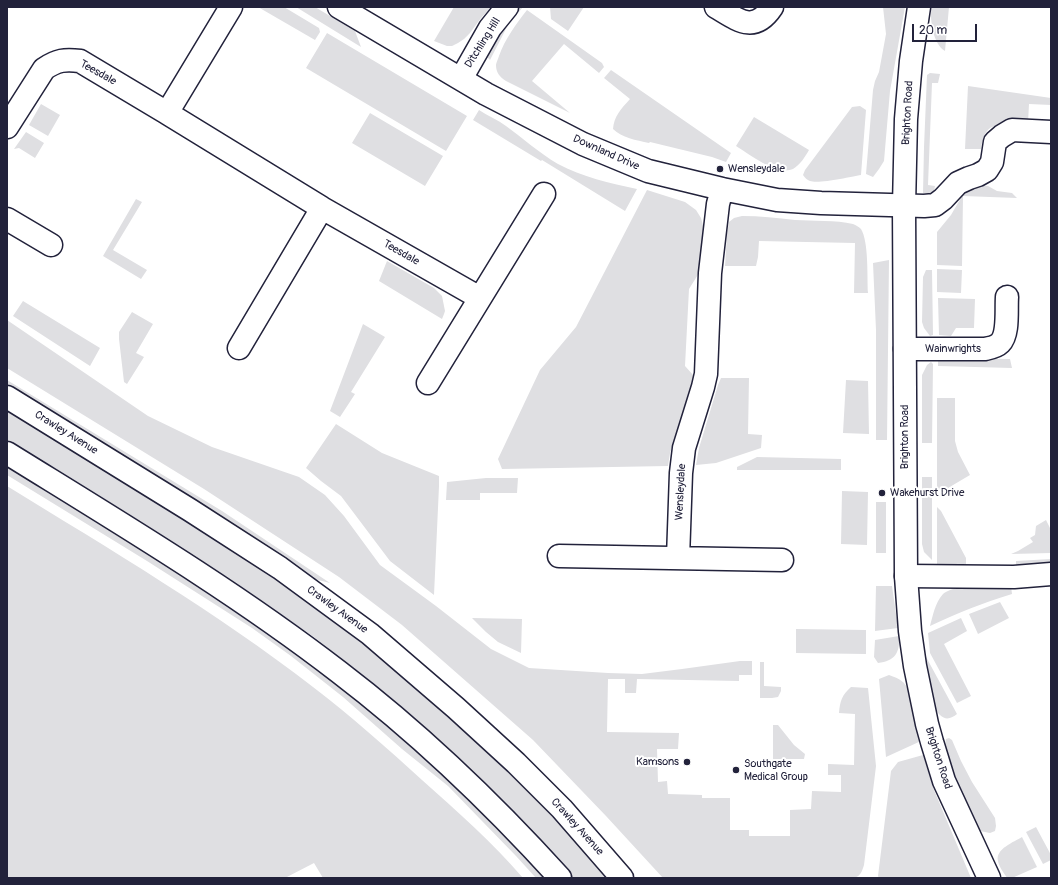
<!DOCTYPE html>
<html>
<head>
<meta charset="utf-8">
<style>
	body { margin:0 }
	#map { position:relative; width:1058px; height:885px; overflow:hidden; background:#fff; font-family:Pangolin,sans-serif }
	canvas { display:block }
	.frame { position:absolute; inset:0; border:8px solid #22223b; pointer-events:none }
	.scale { position:absolute; left:912px; top:24px; width:65px; height:18px; box-sizing:border-box; border:2px solid #22223b; border-top:0; padding-left:5px; font-size:12px; line-height:14px; white-space:nowrap; color:#22223b; -webkit-text-stroke:3px #fff; paint-order:stroke }
</style>
</head>
<body>
<div id="map">
<canvas width="1058" height="885"></canvas>
<div class="frame"></div>
<div class="scale">20 m</div>
</div>
<script>
const ctx = document.querySelector('canvas').getContext('2d');
ctx.lineJoin = 'round';
function paint(path, color) { ctx.fillStyle = color; ctx.fill(path, 'evenodd'); }
function strokePath(path, color, width, dash) { ctx.strokeStyle = color; ctx.lineWidth = width; ctx.lineCap = dash ? 'butt' : 'round'; ctx.setLineDash(dash || []); ctx.stroke(path); }
function drawText(font, color, halo, rows, align = 'center') {
  ctx.font = font + ' Pangolin,sans-serif'; ctx.lineWidth = 4; ctx.setLineDash([]); ctx.textBaseline = 'middle'; ctx.strokeStyle = halo; ctx.fillStyle = color; for (const [text, x, y, turn = 0] of rows) {
    ctx.save(); ctx.translate(x, y); ctx.rotate((+turn || 0) * Math.PI / 180); ctx.textAlign = isNaN(turn) ? turn : align; if (halo) ctx.strokeText(text, 0, 0); ctx.fillText(text, 0, 0); ctx.restore();
  }
}
paint(new Path2D(`
	M 258,7 L 284,7 L 319,28 L 320,32 L 315,40 Z
	M 296,7 L 315,7 L 355,31 L 361,47 Z
	M 454,7 L 491,7 L 481,18 L 470,33 L 464,39 L 458,43 L 452,46 L 447,46 L 434,41 Z
	M 517,7 L 523,7 L 508,25 L 490,60 L 486,56 L 494,39 Z
	M 550,7 L 584,7 L 568,31 L 551,19 Z
	M 883,7 L 905,7 L 890,91 L 884,161 L 879,169 L 873,177 L 866,174 L 873,90 L 875,81 L 879,72 L 886,34 Z
	M 931,7 L 949,7 L 945,51 C 933,44 930,20 931,7 Z
	M 527,10 L 602,63 L 604,67 L 599,73 L 564,44 L 532,81 L 570,113 L 506,81 C 500,77 496,73 496,65 C 496,63 498,59 499,56 C 505,39 516,24 527,10 Z
	M 327,33 L 467,116 L 446,151 L 306,68 Z
	M 611,70 L 731,153 L 726,162 L 712,157 L 650,142 L 649,143 C 636,140 622,138 613,129 C 614,116 621,109 630,99 L 604,78 Z
	M 930,73 L 940,74 L 938,83 L 932,83 L 928,185 L 935,186 L 934,191 L 928,194 L 923,193 L 924,147 L 927,75 Z
	M 968,86 L 1051,98 L 1051,105 L 1029,104 L 1028,123 C 1016,124 995,121 987,131 C 983,136 982,143 981,149 L 965,149 Z
	M 41,104 L 60,115 L 48,136 L 29,125 Z
	M 860,106 L 866,110 L 861,175 C 850,177 819,184 810,181 C 807,180 805,178 803,175 L 805,170 L 852,107 Z
	M 479,110 C 488,116 498,120 506,126 C 523,138 539,153 558,164 C 582,177 610,183 637,189 L 625,211 L 542,160 L 541,161 L 473,120 Z
	M 370,113 L 443,156 L 425,186 L 352,143 Z
	M 754,117 L 809,150 C 805,157 800,165 793,169 C 777,176 749,154 736,146 Z
	M 26,132 L 44,143 L 35,158 L 19,148 L 14,149 Z
	M 978,185 L 988,186 L 997,191 L 1012,193 L 1017,198 L 963,196 L 962,266 L 937,265 L 937,232 L 951,215 L 962,196 L 968,191 Z
	M 647,190 L 685,202 L 696,210 L 701,218 L 704,229 L 699,273 L 689,289 L 685,366 L 694,376 L 670,453 L 668,466 L 502,469 L 498,459 L 540,370 L 576,327 Z
	M 136,199 L 142,202 L 113,250 L 147,270 L 141,279 L 103,256 Z
	M 742,216 C 760,216 777,218 795,220 C 813,221 836,220 853,224 C 856,225 859,227 861,229 C 869,242 867,278 868,293 L 854,293 L 855,243 L 759,241 L 758,257 L 756,266 L 725,266 L 727,234 L 729,222 L 734,218 Z
	M 889,260 L 887,440 L 876,440 L 876,330 L 873,263 Z
	M 387,261 L 434,288 L 442,296 L 445,311 L 444,314 L 442,319 L 379,281 Z
	M 937,269 L 962,270 L 961,293 L 937,292 Z
	M 926,270 L 932,270 L 933,335 L 930,336 L 924,328 L 922,322 L 923,277 Z
	M 938,298 L 975,299 L 974,328 L 956,328 L 951,336 L 939,335 Z
	M 23,301 L 100,348 L 90,366 L 13,316 Z
	M 132,312 L 153,324 L 136,353 L 144,357 L 127,384 L 124,382 L 119,339 L 119,332 Z
	M 7,320 L 148,416 L 212,447 L 299,477 L 325,495 L 344,516 L 380,565 L 436,606 L 491,649 L 529,668 L 608,673 L 642,674 L 682,669 L 740,661 L 752,661 L 752,675 L 739,675 L 739,681 L 637,679 L 636,693 L 625,693 L 625,679 L 608,679 L 607,732 L 679,733 L 678,749 L 657,749 L 658,782 L 667,781 L 668,794 L 702,795 L 702,798 L 730,798 L 730,830 L 749,830 L 749,836 L 790,836 L 790,810 L 811,809 L 812,791 L 841,792 L 841,775 L 828,775 L 828,764 L 854,765 L 855,714 L 839,713 C 840,701 842,695 851,687 L 868,688 L 876,766 L 864,865 C 862,871 861,876 854,878 L 663,878 L 606,816 L 533,740 L 402,625 L 339,577 L 204,489 L 7,368 Z
	M 363,324 L 385,337 L 351,392 L 355,394 L 340,417 L 330,411 Z
	M 942,358 L 1010,359 L 1012,368 L 938,366 L 938,359 Z
	M 931,362 L 933,364 L 932,443 L 922,443 L 922,375 L 927,365 Z
	M 721,378 L 749,378 L 748,434 L 762,435 L 761,448 L 716,463 L 696,465 L 699,448 L 718,385 Z
	M 7,380 L 222,511 L 330,583 L 310,578 L 7,386 Z
	M 846,380 L 868,381 L 869,434 L 843,433 Z
	M 937,398 L 955,398 L 955,441 L 958,452 L 970,475 L 948,488 L 937,492 Z
	M 7,411 L 133,487 L 249,560 L 338,623 L 397,671 L 502,766 L 577,841 L 608,878 L 573,878 L 426,730 L 377,687 L 314,637 L 222,575 L 156,532 L 7,442 Z
	M 336,424 L 382,453 L 439,476 L 439,486 L 434,595 L 390,561 L 341,496 L 321,481 L 306,468 Z
	M 757,457 L 841,459 L 841,470 L 737,470 L 737,467 Z
	M 7,467 L 151,554 L 257,624 L 347,692 L 407,742 L 453,784 L 493,823 L 544,878 L 536,878 L 516,856 L 448,786 L 402,749 L 343,697 L 291,656 L 252,628 L 147,561 L 7,475 Z
	M 922,477 L 932,477 L 932,560 L 924,552 L 922,544 Z
	M 486,478 L 518,478 L 517,493 L 480,493 L 480,500 L 446,500 L 447,482 Z
	M 7,486 C 111,550 216,612 313,687 C 351,716 387,748 422,780 C 457,811 493,843 523,878 L 323,878 L 314,863 L 285,878 L 7,878 Z
	M 842,491 L 868,492 L 867,545 L 841,544 Z
	M 876,502 L 886,502 L 886,553 L 876,553 Z
	M 937,507 L 941,511 L 966,558 L 966,566 L 944,567 L 937,564 Z
	M 1046,520 L 1051,530 L 1051,553 L 1011,554 L 1018,551 L 1033,542 L 1030,538 L 1035,535 L 1036,526 Z
	M 1051,559 L 1051,567 L 1016,569 L 1016,561 Z
	M 876,586 L 892,586 L 898,628 L 875,631 Z
	M 1011,586 L 1012,594 C 982,603 958,613 930,626 C 933,615 935,603 943,594 C 955,583 995,586 1011,586 Z
	M 1000,602 L 1009,618 L 978,634 L 969,614 Z
	M 472,618 L 522,619 L 521,653 L 498,642 L 486,632 Z
	M 961,618 L 967,631 L 944,644 L 971,696 L 957,703 L 930,653 L 928,633 Z
	M 796,629 L 866,630 L 866,654 L 796,653 Z
	M 899,636 C 900,653 895,661 878,663 L 874,657 L 875,640 Z
	M 925,655 L 957,714 C 952,718 946,721 940,715 C 931,707 928,668 925,655 Z
	M 760,662 L 764,662 L 764,686 L 781,687 L 781,691 L 778,697 L 772,698 L 760,698 Z
	M 889,675 C 900,679 905,681 909,692 L 921,741 L 886,757 L 879,679 Z
	M 773,725 L 778,725 L 794,745 L 805,754 L 804,759 L 773,759 Z
	M 949,738 L 952,740 L 961,761 L 972,782 L 995,818 L 996,826 L 995,831 L 990,833 L 980,831 C 972,815 941,754 946,739 Z
	M 923,755 L 934,790 L 971,878 L 879,878 L 878,876 L 891,771 L 898,762 Z
	M 1036,827 L 1051,855 L 1051,860 L 1043,864 L 1026,832 Z
	M 1022,837 L 1037,867 L 1012,878 L 1007,878 C 1004,873 999,867 998,861 C 995,849 1014,842 1022,837 Z`), '#dfdfe2');
const minor = new Path2D(`
	M 231,7 L 167,113 L 322,208 L 480,298
	M 339,7 L 486,94 L 583,144 L 648,171 L 722,189 L 777,200 L 821,203 L 924,206 L 935,205 L 943,199 L 958,183 L 969,178 L 978,175 L 987,170 L 992,162 L 995,142 L 1002,136 L 1012,130 L 1051,132
	M 716,7 C 738,20 754,34 772,7
	M 461,79 L 490,28 L 507,7
	M 7,127 L 44,69 C 57,60 65,59 80,61 L 167,113
	M 7,219 L 51,245
	M 239,348 L 322,208
	M 905,349 L 985,349 C 990,348 996,347 1000,343 C 1009,334 1006,310 1007,297
	M 428,383 L 544,194
	M 559,556 L 782,560
	M 678,558 L 681,473 L 684,448 L 703,387 L 706,374 L 710,273 L 718,204 L 722,189
	M 906,576 L 1014,577 L 1051,574`);
const primary = new Path2D(`
	M 919,7 L 911,61 L 906,119 L 904,206 L 906,576 L 910,631 L 915,666 L 927,724 L 932,742 L 944,781 L 989,878
	M 7,397 L 190,510 L 280,568 L 370,634 L 456,708 L 516,763 L 562,809 L 622,878
	M 7,453 C 120,523 234,591 339,672 C 419,733 492,803 560,878`);
strokePath(minor, '#22223b', 25);
strokePath(primary, '#22223b', 25);
strokePath(minor, '#fff', 22);
strokePath(primary, '#fff', 22);
for (const [x, y, r, color] of [
	[720,169,4,"#22223b"],
	[882,493,4,"#22223b"],
	[687,762,4,"#22223b"],
	[736,770,4,"#22223b"]
]) { const dot = new Path2D(); dot.arc(x, y, r, 0, 2 * Math.PI); ctx.fillStyle = color; ctx.fill(dot); strokePath(dot, '#fff', 1.5); }
drawText('11px', '#22223b', '#fff', [
	["Ditchling Hill",483,43,-58],
	["Teesdale",98,73,29],
	["Brighton Road",908,113,-87],
	["Downland Drive",606,153,24],
	["Teesdale",401,253,30],
	["Wainwrights",953,349],
	["Crawley Avenue",66,433,32],
	["Brighton Road",905,437,-90],
	["Wensleydale",681,492,-87],
	["Crawley Avenue",337,610,36],
	["Brighton Road",938,758,72],
	["Crawley Avenue",577,827,48]
]);
drawText('11px', '#22223b', '#fff', [
	["Wensleydale",728,169],
	["Wakehurst Drive",890,493],
	["Kamsons",679,762,"right"],
	["Southgate",744,764],
	["Medical Group",744,777]
], 'left');
</script>
</body>
</html>
